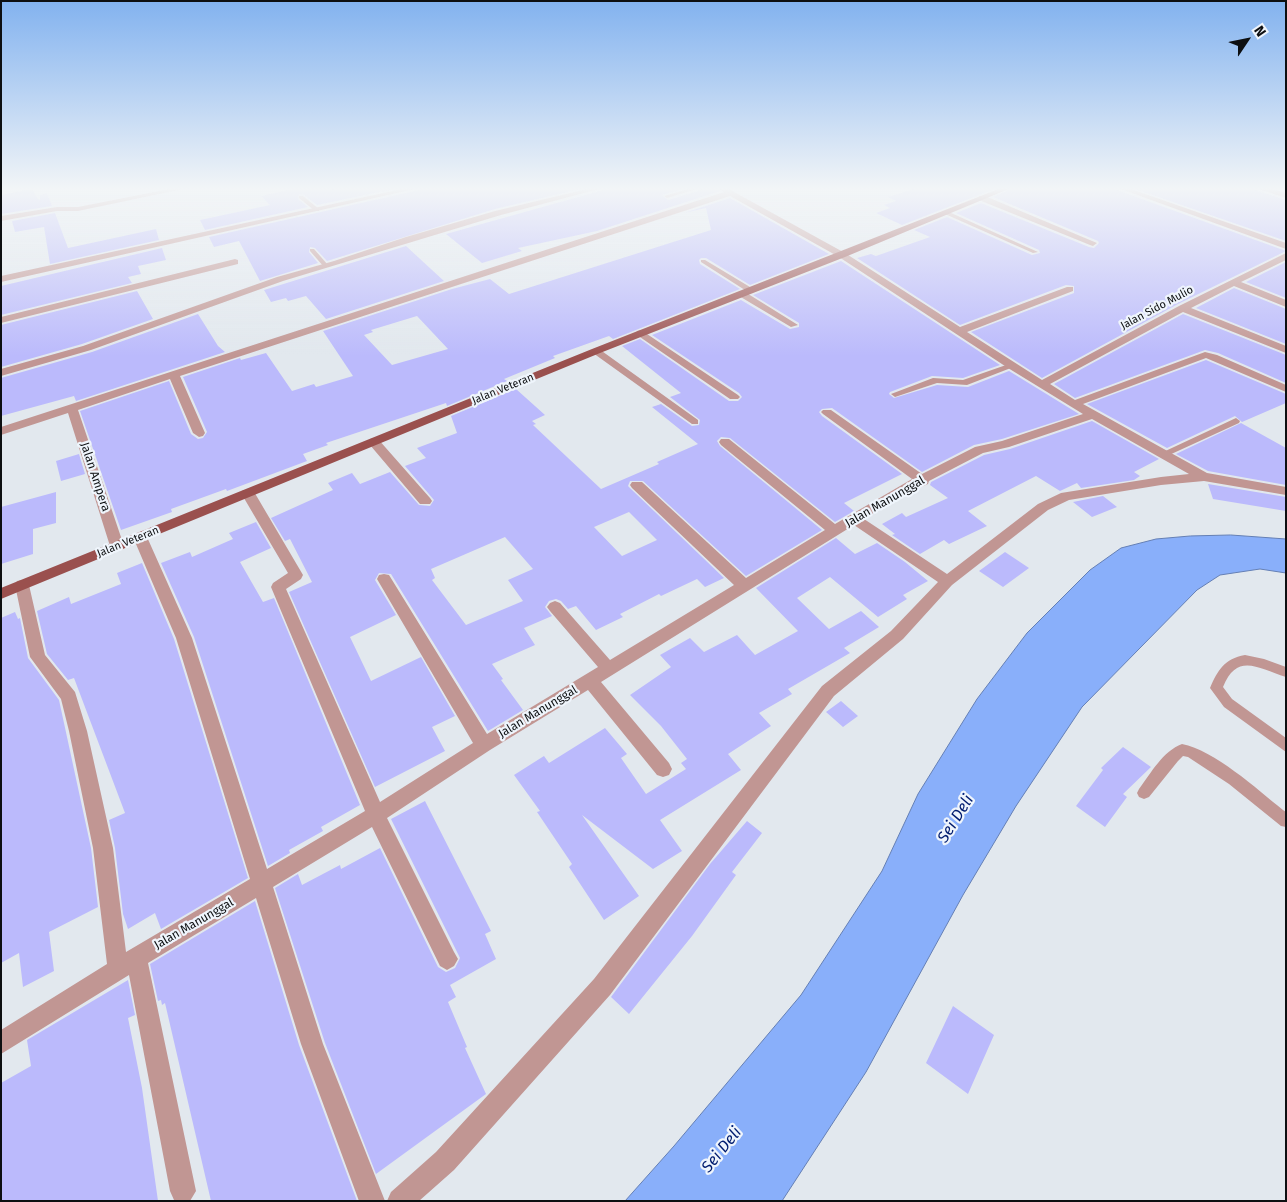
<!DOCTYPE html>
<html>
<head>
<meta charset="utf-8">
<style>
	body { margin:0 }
	#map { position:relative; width:1287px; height:1202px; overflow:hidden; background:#e2e8ee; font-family:"Fira Sans",sans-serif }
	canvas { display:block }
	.frame { position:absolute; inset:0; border:2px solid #0d0f11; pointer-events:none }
	.north { position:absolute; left:1222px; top:15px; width:50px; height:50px; -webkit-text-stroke:4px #eff5fc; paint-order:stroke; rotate:56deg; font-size:14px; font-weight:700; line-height:20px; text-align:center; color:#0d0f11 }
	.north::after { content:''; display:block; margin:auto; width:18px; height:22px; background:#0d0f11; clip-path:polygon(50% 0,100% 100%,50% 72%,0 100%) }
</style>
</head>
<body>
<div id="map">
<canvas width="1287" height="1202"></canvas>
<div class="frame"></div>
<div class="north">N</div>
</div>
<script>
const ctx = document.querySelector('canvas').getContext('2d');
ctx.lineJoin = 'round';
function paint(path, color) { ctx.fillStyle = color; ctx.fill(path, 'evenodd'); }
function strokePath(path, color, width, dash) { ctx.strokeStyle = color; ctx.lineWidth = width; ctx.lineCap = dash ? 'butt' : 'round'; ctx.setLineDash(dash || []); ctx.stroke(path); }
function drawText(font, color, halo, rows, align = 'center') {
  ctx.font = font + ' "Fira Sans",sans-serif'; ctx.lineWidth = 4.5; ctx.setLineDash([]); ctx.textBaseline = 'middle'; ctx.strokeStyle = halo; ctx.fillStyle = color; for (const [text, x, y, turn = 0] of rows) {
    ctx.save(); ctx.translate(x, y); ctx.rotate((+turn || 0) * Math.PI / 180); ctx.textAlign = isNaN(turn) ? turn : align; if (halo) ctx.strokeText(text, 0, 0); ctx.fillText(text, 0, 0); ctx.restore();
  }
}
const water = new Path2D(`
	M 1231,535 L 1286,539 L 1286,573 L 1260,569 L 1220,575 L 1197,590 L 1082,707 L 1016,806 L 963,895 L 866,1072 L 782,1201 L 625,1201 L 674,1146 L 801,995 L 882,871 L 918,794 L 977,699 L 1027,633 L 1090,570 L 1121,548 L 1156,539 L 1190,536 Z`);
paint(water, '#89affa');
strokePath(water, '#647fb4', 1);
paint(new Path2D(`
	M 298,188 L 325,188 L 328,190 L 341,188 L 399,188 L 317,205 L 304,195 L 299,194 L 298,199 L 308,207 L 205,230 L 200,220 L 270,205 L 261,196 Z
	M 421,188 L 585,188 L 495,209 L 327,261 L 315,248 L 310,247 L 309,252 L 318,263 L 260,281 L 239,241 L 214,247 L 209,237 L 419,190 Z
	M 605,188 L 687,188 L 662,195 L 668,200 L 701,190 L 702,188 L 713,188 L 720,191 L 597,231 L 518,248 L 522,251 L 482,263 L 446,234 L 603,190 Z
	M 917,188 L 997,188 L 902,225 L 876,213 L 890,208 L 884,205 L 896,201 L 888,197 Z
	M 1013,188 L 1116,188 L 1117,190 L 1286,251 L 1178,304 L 1042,378 L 971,332 L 1074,293 L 1074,286 L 1066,285 L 960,325 L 857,258 L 871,254 L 876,256 L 930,237 L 914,230 L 947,217 L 1032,255 L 1040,253 L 1039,250 L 956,213 L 981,203 L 1089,247 L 1094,248 L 1099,243 L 1098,241 L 993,197 Z
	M 1132,188 L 1254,188 L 1255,190 L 1286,200 L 1286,241 Z
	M 32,189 L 38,199 L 40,200 L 40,195 L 47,193 L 52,206 L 1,214 L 1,195 Z
	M 730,198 L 829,254 L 750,285 L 706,258 L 701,258 L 699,260 L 700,264 L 740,289 L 613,339 L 609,336 L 553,356 L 555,358 L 504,379 L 507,381 L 447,406 L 446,403 L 326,443 L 328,445 L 303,454 L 307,461 L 227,491 L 226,489 L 171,509 L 172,512 L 121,530 L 80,411 L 169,381 L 191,434 L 198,439 L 203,438 L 207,432 L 183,377 L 240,358 L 241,360 L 266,353 L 292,391 L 314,384 L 316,387 L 353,376 L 323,331 L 452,289 L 490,279 L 509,294 L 711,230 L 706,208 L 684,213 ZM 417,316 L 448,349 L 392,365 L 364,335 L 373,332 L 371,330 Z
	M 55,213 L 68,248 L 156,229 L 159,240 L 50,264 L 44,227 L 15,232 L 12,221 Z
	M 406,246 L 444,281 L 326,319 L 306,296 L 288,301 L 286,298 L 271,302 L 264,290 Z
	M 162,248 L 166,260 L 138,266 L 141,274 L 128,277 L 132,283 L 1,315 L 1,286 Z
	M 841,261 L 1000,365 L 963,378 L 932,376 L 890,392 L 889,394 L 894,398 L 937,385 L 968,387 L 1009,371 L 1079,414 L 1002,439 L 974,445 L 922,472 L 832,408 L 822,409 L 819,412 L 822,416 L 902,474 L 844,503 L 854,511 L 835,522 L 730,438 L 721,437 L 717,441 L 720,446 L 822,530 L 746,576 L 643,481 L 630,481 L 628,486 L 631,489 L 724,578 L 705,587 L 697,579 L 661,596 L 659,594 L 620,614 L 623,617 L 596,630 L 576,606 L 568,609 L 561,601 L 556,599 L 549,601 L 545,607 L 552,616 L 524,628 L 535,645 L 492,664 L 503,679 L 501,680 L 523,710 L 488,731 L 391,574 L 379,573 L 375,580 L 396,615 L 350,637 L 371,681 L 421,657 L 455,716 L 432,727 L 445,751 L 375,787 L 289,592 L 312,582 L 290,539 L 285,541 L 271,518 L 333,490 L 328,483 L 352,473 L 360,484 L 390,472 L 419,505 L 430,506 L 434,500 L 405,466 L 426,458 L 417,448 L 457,433 L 451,416 L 516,389 L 545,415 L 532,421 L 536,424 L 533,425 L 601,489 L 659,464 L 657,462 L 698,444 L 652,407 L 661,404 L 692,426 L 699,425 L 700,420 L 670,397 L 681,393 L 622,346 L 640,339 L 729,401 L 738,401 L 742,397 L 739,393 L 652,335 L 741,300 L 790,329 L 799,327 L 799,323 L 753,295 ZM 629,512 L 657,540 L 622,556 L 594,527 ZM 505,537 L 533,569 L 508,580 L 523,601 L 466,625 L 432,580 L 435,578 L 431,569 Z
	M 1286,262 L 1286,298 L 1246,282 Z
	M 1234,288 L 1286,309 L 1286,344 L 1196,308 Z
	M 137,291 L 153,319 L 82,344 L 1,367 L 1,325 Z
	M 198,314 L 218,346 L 225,352 L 76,401 L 74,396 L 1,416 L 1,378 L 92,352 Z
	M 1183,314 L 1286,355 L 1286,383 L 1218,353 L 1205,350 L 1075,398 L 1054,384 Z
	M 1206,360 L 1286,394 L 1286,403 L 1242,422 L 1235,416 L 1167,448 L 1087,404 Z
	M 1092,421 L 1159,459 L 1134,472 L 1140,476 L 1134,480 L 1081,488 L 1077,483 L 1060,491 L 1036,476 L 968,511 L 987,526 L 949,544 L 944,540 L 920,554 L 892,535 L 895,534 L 882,524 L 902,513 L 906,517 L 948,498 L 930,485 L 931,482 L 984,455 L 1010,449 Z
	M 1241,423 L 1286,448 L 1286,485 L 1208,471 L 1176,454 Z
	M 79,454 L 85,474 L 61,481 L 56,461 Z
	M 1208,484 L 1286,497 L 1286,511 L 1213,499 Z
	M 56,492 L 56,523 L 33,529 L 33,554 L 1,564 L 1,507 Z
	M 1103,496 L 1117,507 L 1092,517 L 1073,502 Z
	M 256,522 L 271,548 L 240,562 L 263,602 L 274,598 L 360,805 L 321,827 L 323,831 L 289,850 L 290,853 L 268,866 L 194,637 L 161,563 L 190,552 L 192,557 L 233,539 L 229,533 Z
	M 836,538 L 855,554 L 877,543 L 905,562 L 928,581 L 903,595 L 907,599 L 878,617 L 830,577 L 797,598 L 829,629 L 861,611 L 879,627 L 844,648 L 850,653 L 788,689 L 792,694 L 759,713 L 771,726 L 728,754 L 741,770 L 660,820 L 682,851 L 653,869 L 582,815 L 639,896 L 604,920 L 569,867 L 572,864 L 537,812 L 540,811 L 514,775 L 544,756 L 549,763 L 605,728 L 627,754 L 621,758 L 646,794 L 686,769 L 681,763 L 687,759 L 661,726 L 630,695 L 671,667 L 660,655 L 690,638 L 704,652 L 737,635 L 755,655 L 798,631 L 756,588 Z
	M 1005,552 L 1029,568 L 1003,587 L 979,571 Z
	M 142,563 L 174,639 L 248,878 L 161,929 L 155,913 L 128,929 L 123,914 L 115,848 L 109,820 L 125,813 L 74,678 L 68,680 L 47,654 L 37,611 L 69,597 L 71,604 L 121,584 L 117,573 Z
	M 15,612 L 18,619 L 20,618 L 28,658 L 59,700 L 91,848 L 98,907 L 49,932 L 54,971 L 23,987 L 19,953 L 1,963 L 1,618 Z
	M 841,701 L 858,716 L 843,727 L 826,712 Z
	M 1123,747 L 1151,767 L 1123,794 L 1127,797 L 1105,827 L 1076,806 L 1103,770 L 1101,768 Z
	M 425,801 L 491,931 L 485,934 L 496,959 L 450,985 L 456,997 L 448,1002 L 467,1047 L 465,1048 L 486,1094 L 376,1174 L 325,1043 L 275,888 L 298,874 L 302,885 L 340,865 L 341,869 L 380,848 L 438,967 L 446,972 L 455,968 L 460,958 L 391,819 Z
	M 747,821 L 762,833 L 732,872 L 736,875 L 692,936 L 629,1014 L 611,997 L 710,864 Z
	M 255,901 L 299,1045 L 357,1201 L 211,1201 L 165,1003 L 162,1005 L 161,1000 L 158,1001 L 150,964 Z
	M 128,980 L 135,1015 L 128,1018 L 142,1088 L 158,1201 L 1,1201 L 1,1083 L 31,1066 L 27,1040 Z
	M 953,1006 L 994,1035 L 968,1094 L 926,1063 Z`), '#bbbafc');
paint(new Path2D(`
	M 692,188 L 700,188 L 667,198 L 664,196 Z
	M 299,196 L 303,196 L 319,209 L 319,211 L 315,211 L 299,198 Z
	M 945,212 L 949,212 L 1038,252 L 1033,253 L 945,214 Z
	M 310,249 L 314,249 L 328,265 L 328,267 L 324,267 L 310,251 Z
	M 701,260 L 705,260 L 755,290 L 748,292 L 701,262 Z
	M 739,292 L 745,292 L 798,325 L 791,327 L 739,296 Z
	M 593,349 L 599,349 L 698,420 L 698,424 L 692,424 L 593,353 Z
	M 1009,364 L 1016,366 L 967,385 L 937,383 L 895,397 L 891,394 L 933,378 L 963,380 Z
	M 1236,418 L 1240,421 L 1239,423 L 1167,456 L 1161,456 L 1159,454 Z
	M 1245,655 L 1264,659 L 1286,667 L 1286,677 C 1258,668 1237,652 1223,687 L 1232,699 L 1286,738 L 1286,752 L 1224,707 L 1210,688 C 1218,670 1224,659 1245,655 Z
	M 1182,744 C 1214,750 1257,789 1283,810 L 1286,812 L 1286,827 L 1281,826 L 1229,784 L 1188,757 L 1183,756 L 1178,761 L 1149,797 L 1144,799 L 1139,797 L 1137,793 L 1139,789 C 1151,773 1163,751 1182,744 Z`), '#c19693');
paint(new Path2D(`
	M 174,188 L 188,188 L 78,211 L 57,211 L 1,221 L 1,216 L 57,207 L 78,207 Z
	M 406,188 L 419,188 L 1,282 L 1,276 Z
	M 591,188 L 603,188 L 501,215 L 283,281 L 91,350 L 1,376 L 1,369 L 83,346 L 277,277 L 334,261 L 406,237 L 495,211 Z
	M 718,188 L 727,188 L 845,253 L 960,327 L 1067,287 L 1073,287 L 1073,291 L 967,332 L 1042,380 L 1179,306 L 1286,253 L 1286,260 L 1241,282 L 1286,300 L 1286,307 L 1234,286 L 1191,308 L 1286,346 L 1286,353 L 1183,312 L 1050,384 L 1075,400 L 1205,352 L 1217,355 L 1286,385 L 1286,392 L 1206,358 L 1083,404 L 1207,473 L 1286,487 L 1286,495 L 1204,481 L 1161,485 L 1069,500 L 1048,510 L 952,585 L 903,639 L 834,696 L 610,995 L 454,1170 L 419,1201 L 387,1201 L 391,1192 L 436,1152 L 594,979 L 822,686 L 891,631 L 938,582 L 854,525 L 601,682 L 669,763 L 672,769 L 669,775 L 663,777 L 657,775 L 588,690 L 490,750 L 387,818 L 454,952 L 458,959 L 454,966 L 447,970 L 440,966 L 372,827 L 273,887 L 323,1044 L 385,1201 L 359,1201 L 301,1044 L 256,898 L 148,963 L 196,1191 L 190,1201 L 174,1200 L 170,1191 L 129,975 L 1,1054 L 1,1030 L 107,964 L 93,848 L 69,731 L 61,699 L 30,657 L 15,585 L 17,581 L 22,580 L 27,581 L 29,585 L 45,655 L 75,692 L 87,731 L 113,848 L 126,952 L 250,879 L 176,638 L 133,537 L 135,534 L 145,534 L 147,537 L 192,638 L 267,869 L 365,811 L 271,587 L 273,583 L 288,573 L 241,493 L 243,490 L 253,490 L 303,575 L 301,579 L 286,589 L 380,802 L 473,743 L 377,579 L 379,575 L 384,574 L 389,575 L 487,734 L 598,667 L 550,611 L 547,607 L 550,603 L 555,601 L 560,603 L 610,660 L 734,585 L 632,488 L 630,485 L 632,482 L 642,482 L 746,578 L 825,530 L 721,445 L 719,442 L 721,439 L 729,439 L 835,524 L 912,479 L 823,414 L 821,412 L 823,410 L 831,410 L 922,474 L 975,447 L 1002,441 L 1083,414 L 1008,368 L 839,257 L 730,196 L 180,376 L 205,433 L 203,436 L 199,437 L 193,433 L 170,379 L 78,410 L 124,546 L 122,549 L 112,549 L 110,546 L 68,413 L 1,435 L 1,427 L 724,192 ZM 1092,419 L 1189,474 L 1161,477 L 1061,493 L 1038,504 L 947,574 L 864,519 L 899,497 L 928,484 L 929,481 L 983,453 L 1009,447 Z
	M 1118,188 L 1128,188 L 1286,243 L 1286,249 Z
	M 1256,188 L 1267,188 L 1286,193 L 1286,198 Z
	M 979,196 L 985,196 L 1097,243 L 1093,246 L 1090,245 L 979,200 Z
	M 235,259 L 238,260 L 238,264 L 1,323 L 1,317 Z
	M 641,330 L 738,395 L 740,397 L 738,399 L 730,399 L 637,335 L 636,333 L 637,331 Z
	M 374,438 L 378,439 L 430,498 L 432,501 L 430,504 L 420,504 L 370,445 L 368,442 L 370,439 Z`), '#c19693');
paint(new Path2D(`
	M 1001,188 L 1011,188 L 845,257 L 600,353 L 1,599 L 1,588 L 592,349 Z`), '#9a504e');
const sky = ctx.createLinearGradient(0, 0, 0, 356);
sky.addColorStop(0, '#82b2ef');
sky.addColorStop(0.53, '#f2f5f7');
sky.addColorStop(1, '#f2f5f700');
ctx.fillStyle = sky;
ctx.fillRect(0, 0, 1287, 356);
drawText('11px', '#0d0f11', '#eff5fc', [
	["Jalan Sido Mulio",1157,308,-28],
	["Jalan Veteran",503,389,-22],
	["Jalan Veteran",128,542,-22]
]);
drawText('12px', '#0d0f11', '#eff5fc', [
	["Jalan Ampera",95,477,72],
	["Jalan Manunggal",885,502,-30],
	["Jalan Manunggal",538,712,-31],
	["Jalan Manunggal",194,924,-30]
]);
drawText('italic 16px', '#001c6f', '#eff5fc', [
	["Sei Deli",956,819,-58],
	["Sei Deli",722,1150,-51]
]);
</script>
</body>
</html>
